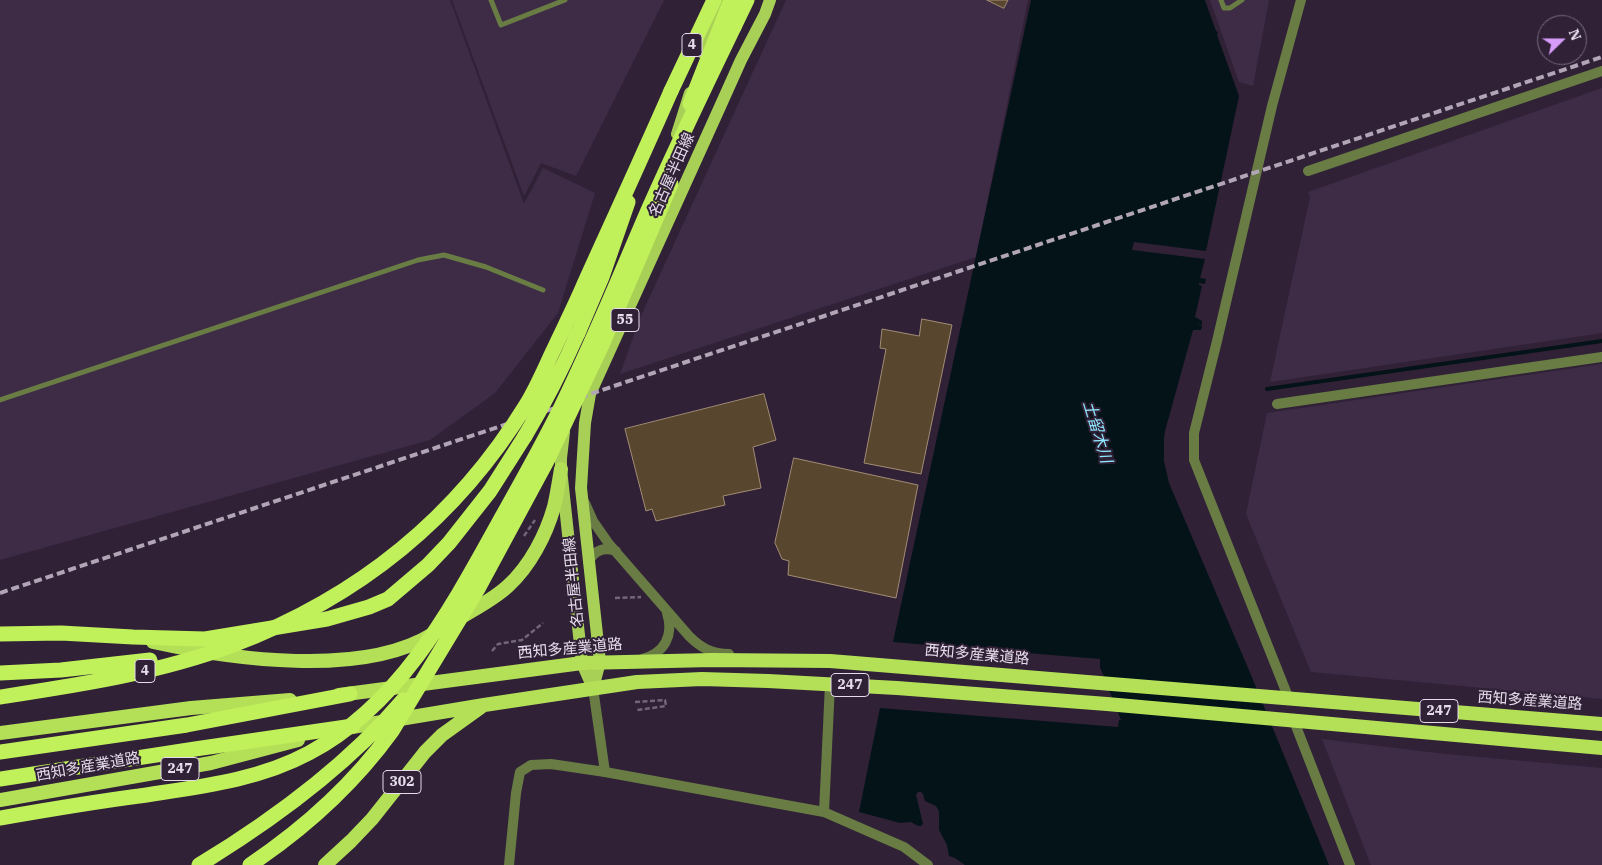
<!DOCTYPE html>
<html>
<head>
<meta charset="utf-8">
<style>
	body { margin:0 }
	#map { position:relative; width:1602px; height:865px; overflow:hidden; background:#302137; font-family:"IBM Plex Serif",serif }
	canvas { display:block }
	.north { position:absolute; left:1537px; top:15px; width:50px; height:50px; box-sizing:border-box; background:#302137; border:1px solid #786b7f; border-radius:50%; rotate:68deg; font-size:14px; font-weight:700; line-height:20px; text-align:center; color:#e5dbea }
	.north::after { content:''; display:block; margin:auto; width:18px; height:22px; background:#d79bf9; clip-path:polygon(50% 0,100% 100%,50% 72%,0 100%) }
</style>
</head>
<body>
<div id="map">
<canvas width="1602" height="865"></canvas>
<div class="north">N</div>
</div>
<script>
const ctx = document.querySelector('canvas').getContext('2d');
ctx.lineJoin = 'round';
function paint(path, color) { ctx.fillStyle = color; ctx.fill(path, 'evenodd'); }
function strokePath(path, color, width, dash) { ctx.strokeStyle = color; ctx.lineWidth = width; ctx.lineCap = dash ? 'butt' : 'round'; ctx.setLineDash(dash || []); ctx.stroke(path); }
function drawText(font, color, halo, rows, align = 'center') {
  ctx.font = font + ' "IBM Plex Serif","Noto Sans JP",serif'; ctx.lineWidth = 4; ctx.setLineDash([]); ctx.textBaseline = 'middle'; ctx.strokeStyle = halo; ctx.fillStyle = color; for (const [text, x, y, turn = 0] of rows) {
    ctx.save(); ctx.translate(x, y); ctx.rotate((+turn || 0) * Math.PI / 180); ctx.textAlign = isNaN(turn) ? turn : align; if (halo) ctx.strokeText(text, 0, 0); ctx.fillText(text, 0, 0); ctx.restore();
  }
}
paint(new Path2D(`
	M 0,0 L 450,0 L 524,204 L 543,168 L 595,193 L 558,313 L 495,393 L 430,440 L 0,560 Z
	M 452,0 L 664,0 L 576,176 L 541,163 L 524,196 Z
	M 786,0 L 1028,0 L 976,257 L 620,374 L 640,318 Z
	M 1210,0 L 1269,0 L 1253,86 L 1239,82 Z
	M 1602,88 L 1602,333 L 1270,382 L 1310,197 L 1308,192 Z
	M 1602,364 L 1602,699 L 1311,672 L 1246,514 L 1267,413 Z
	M 1322,739 L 1445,754 L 1602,768 L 1602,865 L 1371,865 Z`), '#3e2c47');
paint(new Path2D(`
	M 1031,0 L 1205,0 L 1216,31 L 1218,32 L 1217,35 L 1239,96 L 1206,251 L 1134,242 L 1132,250 L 1205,259 L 1200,278 L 1206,279 L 1205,284 L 1199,283 L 1199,285 L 1202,286 L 1195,317 L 1202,321 L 1202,325 L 1197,324 L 1202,326 L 1201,330 L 1193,330 L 1165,431 L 1164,439 L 1164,461 L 1169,483 L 1251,675 L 1329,865 L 965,865 L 955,858 L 949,856 L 947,845 L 939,830 L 939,811 L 936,806 L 925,801 L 923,794 L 921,792 L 918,792 L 916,795 L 923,824 L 921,826 L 918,826 L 911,822 L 900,823 L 859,812 L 880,708 L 1118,727 L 1119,720 L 1121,720 L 1100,667 L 1100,659 L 893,642 Z`), '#031317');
strokePath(new Path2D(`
	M 1267,389 L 1602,341`), '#031317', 4);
const building = new Path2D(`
	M 987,0 L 1008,0 L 1004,8 Z
	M 922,319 L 952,325 L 921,474 L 864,463 L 886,349 L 880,348 L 882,329 L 919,336 Z
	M 764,394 L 776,440 L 753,447 L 761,488 L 723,496 L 725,505 L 656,521 L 652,509 L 646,511 L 625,429 Z
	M 794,458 L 918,485 L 896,598 L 788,575 L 789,561 L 782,559 L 775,543 Z`);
paint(building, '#59462e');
strokePath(building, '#a28d74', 1);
strokePath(new Path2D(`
	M 524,536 L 535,520
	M 615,598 L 641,597
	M 492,651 L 498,644 L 522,640 L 543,623
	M 635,702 L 665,700 L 666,706 L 637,710`), '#736679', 2.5, [5, 2.5]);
strokePath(new Path2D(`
	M 491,0 L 501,25 L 565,0
	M 1221,0 L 1224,8 L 1230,8 L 1242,0
	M 0,400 L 418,260 L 444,255 L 486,267 L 543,290`), '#687c44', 5);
strokePath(new Path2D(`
	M 1308,171 L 1602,71
	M 1277,404 L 1602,357
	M 1289,699 L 1194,460 L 1194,433 L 1217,341 L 1272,106 L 1301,0
	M 1294,721 L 1350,865
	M 824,812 L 830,684
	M 509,865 L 516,793 L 520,772 L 531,765 L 551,764 L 605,772 L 824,812 L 904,847 L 928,865`), '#687c44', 10);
strokePath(new Path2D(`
	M 585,503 L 593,521 L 609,544 L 689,636 C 701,648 712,654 729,654
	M 588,562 C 595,550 603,547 616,551
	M 642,659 C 665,653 674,635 667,613
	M 593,688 L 605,772`), '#687c44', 10);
strokePath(new Path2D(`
	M 703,53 L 720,0
	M 677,134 L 690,93
	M 564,432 L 561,458 L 561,469 L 582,663 L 593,688
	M 593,688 L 600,662 L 581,488 L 585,423 L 590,394 L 719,109 L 741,60 L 765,14 L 770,0`), '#a8d056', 12);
strokePath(new Path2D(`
	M 460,618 C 476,608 494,599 508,586 C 530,566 546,535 554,507 C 557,494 559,481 561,469
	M 153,642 C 231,659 362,678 433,634
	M 339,695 L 582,663 L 712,660 L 830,661 L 1602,724
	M 346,728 L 484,705 L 637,682 L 702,679 L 768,681 L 897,688 L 1107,704 L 1602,748
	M 0,733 L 191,708 L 290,700
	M 0,800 L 211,763 L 298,740
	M 325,865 L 351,841 L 372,819 L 425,752 L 442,735 L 481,707`), '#b4e058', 14);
strokePath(new Path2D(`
	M 734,27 L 747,0
	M 671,91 L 714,0
	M 690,104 L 731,0
	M 578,333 L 602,277 L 628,202
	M 0,634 L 61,633 L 133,637 L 205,639 L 327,619 L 369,607 L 388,599 L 428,565 L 449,543 L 490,491 L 525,436
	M 0,752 L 187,725 L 350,694
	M 0,779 L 195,749 L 353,726`), '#c1f15a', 15);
strokePath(new Path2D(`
	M 0,593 L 555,408 L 590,394 L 1602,57`), '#b1a5b6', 4, [8, 4]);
strokePath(new Path2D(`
	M 525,436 C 545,403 562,369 578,333
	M 0,673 L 61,670 L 150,660
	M 0,697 C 78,685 159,673 233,645 C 357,598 456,519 526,405 C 536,389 544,370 552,353 C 563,329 575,306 585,282 C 614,218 643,155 671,91
	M 0,818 C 46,810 93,802 139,796 C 197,787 257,781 309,753 C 403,703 453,605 503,515 C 523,479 543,444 561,407 C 593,342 620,275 649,208 C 676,147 705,87 734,27
	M 199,865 C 273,820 346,767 403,700
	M 250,865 C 305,828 353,785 392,731 L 479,587 L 547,461 L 602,345 L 671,184`), '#c1f15a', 15);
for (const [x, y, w] of [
	[692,45,20],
	[625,320,28],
	[145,671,20],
	[850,685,38],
	[1439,711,38],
	[180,769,38],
	[402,782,38]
]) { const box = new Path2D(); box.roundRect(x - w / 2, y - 11.5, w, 23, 4); ctx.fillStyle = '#302137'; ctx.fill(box); strokePath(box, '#e5dbea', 1); }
drawText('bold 14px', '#e5dbea', null, [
	["4",692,45],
	["55",625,320],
	["4",145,671],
	["247",850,685],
	["247",1439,711],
	["247",180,769],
	["302",402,782]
]);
drawText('15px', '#e5dbea', '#302137', [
	["名古屋半田線",672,175,-66],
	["名古屋半田線",574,582,-96],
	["西知多産業道路",570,649,-5],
	["西知多産業道路",977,655,5],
	["西知多産業道路",1530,701,4],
	["西知多産業道路",88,767,-10]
]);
drawText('italic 16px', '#8ee8ff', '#302137', [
	["土留木川",1097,432,73]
]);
</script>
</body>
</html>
